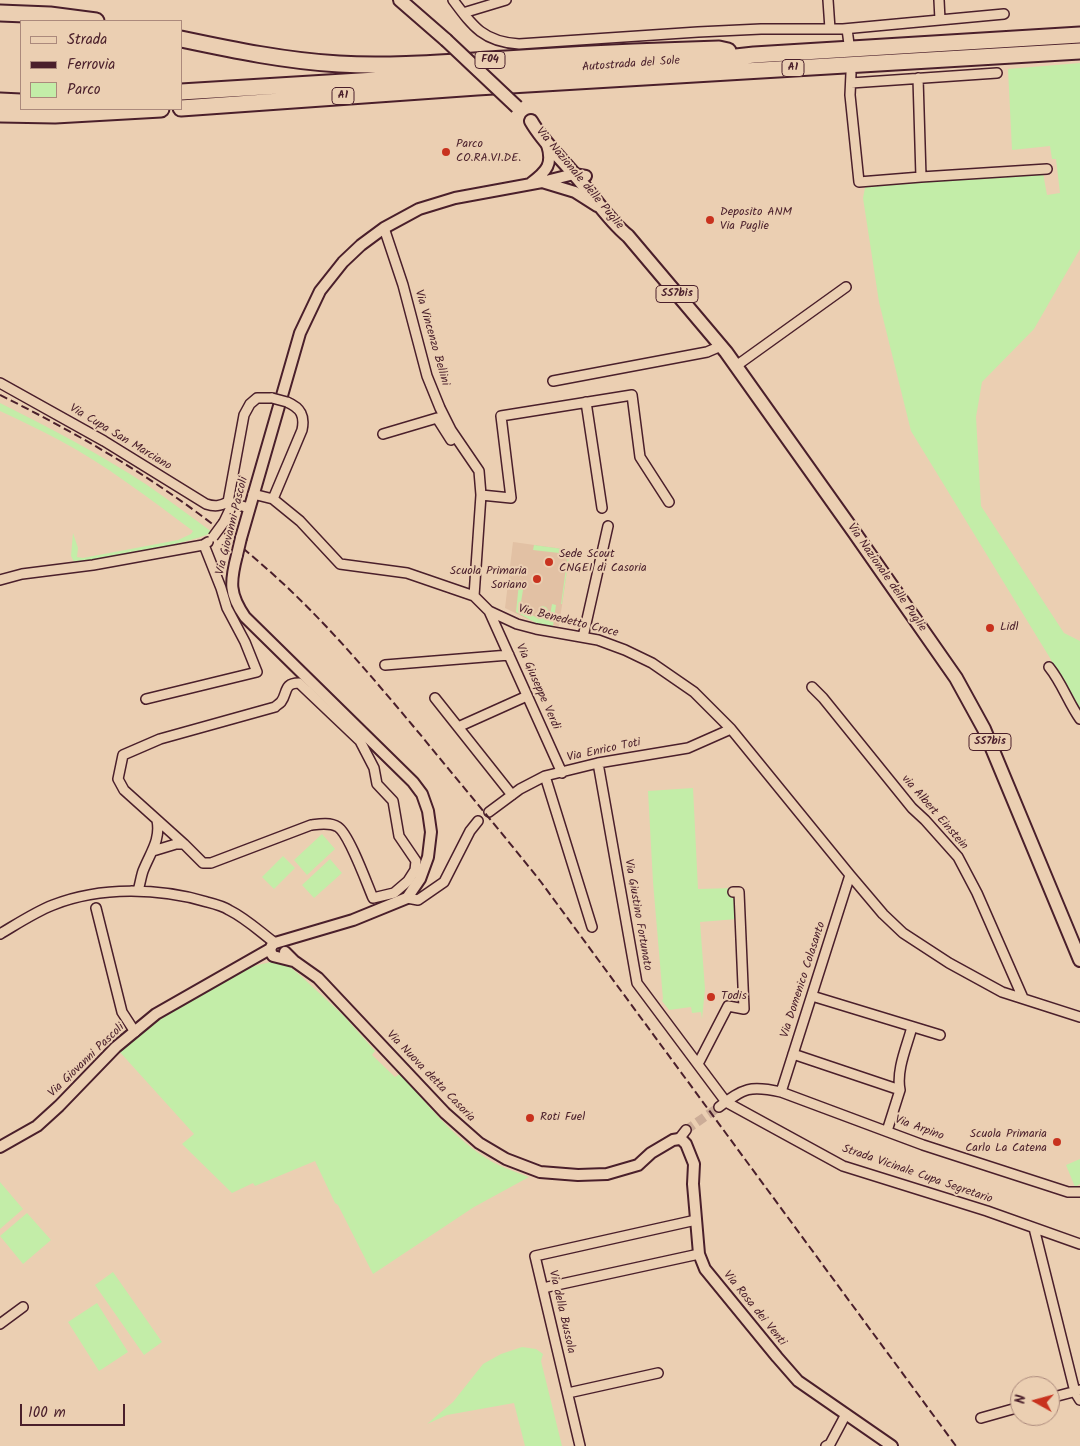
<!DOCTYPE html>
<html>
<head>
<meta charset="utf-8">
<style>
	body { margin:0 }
	#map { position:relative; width:1080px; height:1446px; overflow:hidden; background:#ebcfb2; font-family:Kalam,sans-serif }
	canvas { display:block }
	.legend { position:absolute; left:20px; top:20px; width:162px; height:90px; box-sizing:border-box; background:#ebcfb2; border:1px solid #ab897c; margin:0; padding:6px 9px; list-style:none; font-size:15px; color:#4a1f2b }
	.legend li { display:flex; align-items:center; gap:10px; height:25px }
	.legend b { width:25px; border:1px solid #ab897c }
	.north { position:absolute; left:1010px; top:1376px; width:50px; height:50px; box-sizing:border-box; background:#ebcfb2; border:1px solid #ab897c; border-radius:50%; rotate:277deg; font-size:14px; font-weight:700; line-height:20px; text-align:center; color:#4a1f2b }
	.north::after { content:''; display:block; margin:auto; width:18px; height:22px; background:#c8321e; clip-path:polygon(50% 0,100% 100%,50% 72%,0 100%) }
	.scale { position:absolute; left:20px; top:1404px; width:105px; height:22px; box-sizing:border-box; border:2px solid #4a1f2b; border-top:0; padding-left:6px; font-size:15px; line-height:18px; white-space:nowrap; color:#4a1f2b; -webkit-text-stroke:4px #ebcfb2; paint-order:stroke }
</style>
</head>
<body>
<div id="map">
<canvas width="1080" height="1446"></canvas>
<ul class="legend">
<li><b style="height:6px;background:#ebcfb2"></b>Strada</li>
<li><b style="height:6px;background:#4a1f2b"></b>Ferrovia</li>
<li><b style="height:14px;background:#c3eda8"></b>Parco</li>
</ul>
<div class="north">N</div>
<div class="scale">100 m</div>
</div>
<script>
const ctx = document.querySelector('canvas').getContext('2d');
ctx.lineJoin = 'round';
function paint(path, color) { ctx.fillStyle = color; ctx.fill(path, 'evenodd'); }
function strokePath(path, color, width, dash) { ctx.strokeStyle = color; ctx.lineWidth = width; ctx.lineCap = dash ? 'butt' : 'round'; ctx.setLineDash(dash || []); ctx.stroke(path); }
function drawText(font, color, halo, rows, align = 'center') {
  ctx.font = font + ' Kalam,sans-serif'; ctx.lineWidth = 4; ctx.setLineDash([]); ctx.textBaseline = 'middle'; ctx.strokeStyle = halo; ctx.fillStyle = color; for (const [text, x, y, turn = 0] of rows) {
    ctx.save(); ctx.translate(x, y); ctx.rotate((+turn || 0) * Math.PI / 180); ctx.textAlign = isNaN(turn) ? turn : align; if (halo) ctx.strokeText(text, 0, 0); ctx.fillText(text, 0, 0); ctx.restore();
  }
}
paint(new Path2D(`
	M 513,542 L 570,550 L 559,626 L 538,624 L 505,608 Z`), '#e2c1a4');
paint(new Path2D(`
	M 1080,63 L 1080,249 L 1034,329 L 982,382 L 976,417 L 981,506 L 1064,633 L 1080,641 L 1080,714 L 1050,658 L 911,431 L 879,302 L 863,198 L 865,188 L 870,183 L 1043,173 L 1047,195 L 1060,193 L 1056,159 L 1052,159 L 1050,146 L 1012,150 L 1008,69 Z
	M 0,403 C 50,428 100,454 147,485 C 169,500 190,516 212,532 C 204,540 88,564 74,562 L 71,556 L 73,533 L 78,548 L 77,557 L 83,558 L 178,540 L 191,534 L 193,531 C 150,499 106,465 59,440 C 40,430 20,420 0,411 Z
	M 534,545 L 570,550 L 562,604 L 561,604 L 568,554 L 533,550 Z
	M 519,583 L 524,584 L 520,608 L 539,619 L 541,614 L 539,608 L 542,606 L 546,607 L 548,610 L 547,614 L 550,615 L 552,604 L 556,605 L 553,626 L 538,624 L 516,612 Z
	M 693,788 L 698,889 L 733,888 L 733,897 L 736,897 L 737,919 L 700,922 L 705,989 L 702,1019 L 701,1012 L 692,1013 L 691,1007 L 669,1010 L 662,1001 L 663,999 L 653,882 L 648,791 Z
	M 322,834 L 335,849 L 307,875 L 294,860 Z
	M 283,856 L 295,868 L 274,889 L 262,877 Z
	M 330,859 L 342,873 L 314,898 L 302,885 Z
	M 272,962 L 290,967 L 302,977 L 344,1016 L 375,1051 L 372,1055 L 395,1077 L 400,1074 C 426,1102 450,1134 483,1156 C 497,1166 513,1171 529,1177 L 474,1207 L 373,1274 L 338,1205 L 335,1203 L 315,1161 L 255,1186 L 253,1183 L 232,1193 L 182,1144 L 194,1134 L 118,1050 C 159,1017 218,970 272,962 Z
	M 1080,1159 L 1080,1184 L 1075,1187 L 1066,1165 Z
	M 0,1182 L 23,1209 L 0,1229 Z
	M 27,1213 L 51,1240 L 23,1264 L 0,1236 Z
	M 113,1272 L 162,1342 L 144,1355 L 95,1285 Z
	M 97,1303 L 128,1352 L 99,1371 L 68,1322 Z
	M 522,1347 L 536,1349 L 543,1354 L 541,1361 L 562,1446 L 525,1446 L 514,1403 L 447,1415 L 427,1424 L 453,1402 L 483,1364 L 501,1354 Z`), '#c3eda8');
strokePath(new Path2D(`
	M 686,1130 L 719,1107`), '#cbac97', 9, [9, 4.5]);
const minor = new Path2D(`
	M 453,0 C 473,27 484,42 519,44 L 698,32 L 761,29 L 843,29 L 1004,14
	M 828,0 L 830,29
	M 939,0 L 940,20
	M 463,13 L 506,0
	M 847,29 L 849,44
	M 851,73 L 850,95 L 859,182 L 921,177
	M 918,78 L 921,177 L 1047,169
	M 851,83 L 997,73
	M 384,228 L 403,285 L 427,376 L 440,408 L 451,430 L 479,471 L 481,495 L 474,596
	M 736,366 L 846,287
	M 553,381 L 707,352 L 721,346
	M 0,383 L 104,441 L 206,504 C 215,507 220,506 228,502
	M 586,402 L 602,508
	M 383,434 L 437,418 L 451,440
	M 253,494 L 273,499 L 300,521 L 340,564 L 407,573 L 474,596 L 489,611 L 517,624 L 536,629 L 598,640 L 625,650 L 652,663 L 694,692 L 731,729 L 850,875 L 883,914 L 903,933 L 949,963 L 1002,992 L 1080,1017
	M 481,495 L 511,498 L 501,416 L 632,395 L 640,457 L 669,502
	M 273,499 L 302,430 C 305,416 301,408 287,402
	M 228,502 L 244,415 L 250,404 L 257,398 L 272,398
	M 228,502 L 249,508
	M 224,522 L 233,503
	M 0,580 L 22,574 L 93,565 L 203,545 L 208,542
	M 489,611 L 562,773
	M 583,637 L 608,526
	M 385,665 L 509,655
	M 1049,667 C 1062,683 1068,702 1080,719
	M 812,687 L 823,698 L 912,808 L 925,820 L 958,857 L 977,893 L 1023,998
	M 435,698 L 512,795
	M 146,699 L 257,672 L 245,642 L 227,608 L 221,588 L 204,545
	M 458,727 L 527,696
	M 598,763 L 637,983 L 726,1102 L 843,1166 L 987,1211 L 1080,1244
	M 545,776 L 592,927
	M 489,812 L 520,789 L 545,776 L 598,763 L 688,748 L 731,729
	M 153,851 L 176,844 L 184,844 L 203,863 L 211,863 L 311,825 C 319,824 330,822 338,827 C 349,834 367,884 373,898 L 394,893 L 408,881 L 415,870 L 416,861 L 399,836 L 393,801 L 377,784 L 374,768 L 360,741 L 299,683 C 283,683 288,693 281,702 C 279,704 277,705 275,707 L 160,739 L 123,755 L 118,779 L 124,790 L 184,844
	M 138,891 C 140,884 141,877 143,871 C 150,853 161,840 157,820
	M 407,898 L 418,900 L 444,882 L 470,831 L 478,821
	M 96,908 L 122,1012 L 135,1032
	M 0,934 C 17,924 35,912 53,905 C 101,886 159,888 207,902 C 215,904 223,906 229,910 C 247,919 260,932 275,943
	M 812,996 L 940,1035
	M 793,1054 L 900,1090
	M 698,1064 L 728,1006 L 744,1009 L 739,892 L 733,892
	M 781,1092 L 850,875
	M 719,1107 C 744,1088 750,1085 781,1092 L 923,1145 L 1068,1192 L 1080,1192
	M 887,1131 L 900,1090 C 896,1070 907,1046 912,1027
	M 679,1139 L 686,1130
	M 1034,1228 L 1075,1392 L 1080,1400
	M 543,1288 L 699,1254
	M 0,1324 L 23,1307
	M 568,1393 L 658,1373
	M 1050,1398 L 1080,1390
	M 981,1418 L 1020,1407
	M 580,1446 L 535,1256 L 696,1220
	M 826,1446 L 830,1444 L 846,1414`);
const tertiary = new Path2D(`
	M 542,182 L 575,192 L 597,206
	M 531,183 C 547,171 553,164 547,145
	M 241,538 L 300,333 L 320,291 L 343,262 L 361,245 L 384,228 L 419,209 L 455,198 L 542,182 L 574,174 L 586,176
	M 237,555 C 230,582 229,594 245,617 L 413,782 L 422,794 L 428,811 L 431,832 L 428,857 L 420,879 L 407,898 L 353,920 L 275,943 C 270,946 269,951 273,956 L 293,961
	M 285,952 L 294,961 L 318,978 L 445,1113 L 479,1143 L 506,1159 L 540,1172 L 578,1175 L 607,1174 L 638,1165 L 651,1153 L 673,1140 L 679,1139 L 682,1140 L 686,1144 L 694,1164 L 693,1184 L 699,1254 L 705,1269 L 777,1357 L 798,1381 L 892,1446
	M 0,1147 L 37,1126 L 59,1106 L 116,1047 L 156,1014 L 270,949`);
const primary = new Path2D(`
	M 400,0 L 446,40
	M 531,121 C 543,142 560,157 575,175 C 593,195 607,219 628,236 L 726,352 L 854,532 L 956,678 L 984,729 L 1080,960`);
const motorway = new Path2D(`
	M 0,13 L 50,15 L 96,21
	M 181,39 C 233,50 286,61 339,64 C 394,67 451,62 506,59 C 577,54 648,51 719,49 L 728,51
	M 181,92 L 718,59 L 754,55 L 1080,35
	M 0,101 L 21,102
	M 181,108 L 477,87 L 1080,51
	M 0,114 L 55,115 L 161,109`);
strokePath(minor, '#4a1f2b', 12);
strokePath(tertiary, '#4a1f2b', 14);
strokePath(primary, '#4a1f2b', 16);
strokePath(motorway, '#4a1f2b', 19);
strokePath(minor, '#ebcfb2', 9);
strokePath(tertiary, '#ebcfb2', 10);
strokePath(primary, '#ebcfb2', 12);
strokePath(motorway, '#ebcfb2', 15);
strokePath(new Path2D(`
	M 0,395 C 93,441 181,494 259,562 C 321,615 372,677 424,739 C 463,787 503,834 541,882 L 956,1446`), '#4a1f2b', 2, [8, 4]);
const minorBridge = new Path2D(`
	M 272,398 L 287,402
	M 213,537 L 224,522`);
const tertiaryBridge = new Path2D(`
	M 237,555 L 241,538`);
const primaryBridge = new Path2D(`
	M 446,40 L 517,107`);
strokePath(minorBridge, '#4a1f2b', 12, []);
strokePath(tertiaryBridge, '#4a1f2b', 14, []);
strokePath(primaryBridge, '#4a1f2b', 16, []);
strokePath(minorBridge, '#ebcfb2', 9);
strokePath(tertiaryBridge, '#ebcfb2', 10);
strokePath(primaryBridge, '#ebcfb2', 12);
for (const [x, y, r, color] of [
	[446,152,5,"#c8321e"],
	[710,220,5,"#c8321e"],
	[549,562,5,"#c8321e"],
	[537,579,5,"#c8321e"],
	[990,628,5,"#c8321e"],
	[711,997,5,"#c8321e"],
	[530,1118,5,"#c8321e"],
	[1057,1142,5,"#c8321e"]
]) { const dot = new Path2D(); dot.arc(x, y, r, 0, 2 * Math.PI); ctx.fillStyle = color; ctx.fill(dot); strokePath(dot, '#ebcfb2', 2); }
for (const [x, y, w] of [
	[490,60,30],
	[793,68,22],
	[343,96,22],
	[677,294,42],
	[990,742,42]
]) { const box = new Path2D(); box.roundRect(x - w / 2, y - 8.5, w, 17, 4); ctx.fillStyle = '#ebcfb2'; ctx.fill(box); strokePath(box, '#4a1f2b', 1); }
drawText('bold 11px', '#4a1f2b', null, [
	["F04",490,60],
	["A1",793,68],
	["A1",343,96],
	["SS7bis",677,294],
	["SS7bis",990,742]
]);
drawText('12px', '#4a1f2b', '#ebcfb2', [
	["Autostrada del Sole",631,65,-4],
	["Via Nazionale delle Puglie",579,179,50],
	["Via Vincenzo Bellini",431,338,74],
	["Via Cupa San Marciano",120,438,31],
	["Via Giovanni Pascoli",233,526,-76],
	["Via Nazionale delle Puglie",886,578,55],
	["Via Benedetto Croce",568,622,14],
	["Via Giuseppe Verdi",537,687,66],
	["Via Enrico Toti",604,751,-12],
	["via Albert Einstein",934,813,49],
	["Via Giustino Fortunato",637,915,80],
	["Via Domenico Colasanto",804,980,-72],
	["Via Giovanni Pascoli",87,1061,-44],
	["Via Nuova detta Casoria",430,1077,46],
	["Via Arpino",919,1129,20],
	["Strada Vicinale Cupa Segretario",917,1175,19],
	["Via Rosa dei Venti",754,1309,51],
	["Via della Bussola",561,1312,77]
]);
drawText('12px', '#4a1f2b', '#ebcfb2', [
	["Parco",456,145],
	["CO.RA.VI.DE.",456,159],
	["Deposito ANM",720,213],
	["Via Puglie",720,227],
	["Sede Scout",559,555],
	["CNGEI di Casoria",559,569],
	["Scuola Primaria",527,572,"right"],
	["Soriano",527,586,"right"],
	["Lidl",1000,628],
	["Todis",721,997],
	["Roti Fuel",540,1118],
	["Scuola Primaria",1047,1135,"right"],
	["Carlo La Catena",1047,1149,"right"]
], 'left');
</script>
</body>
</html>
